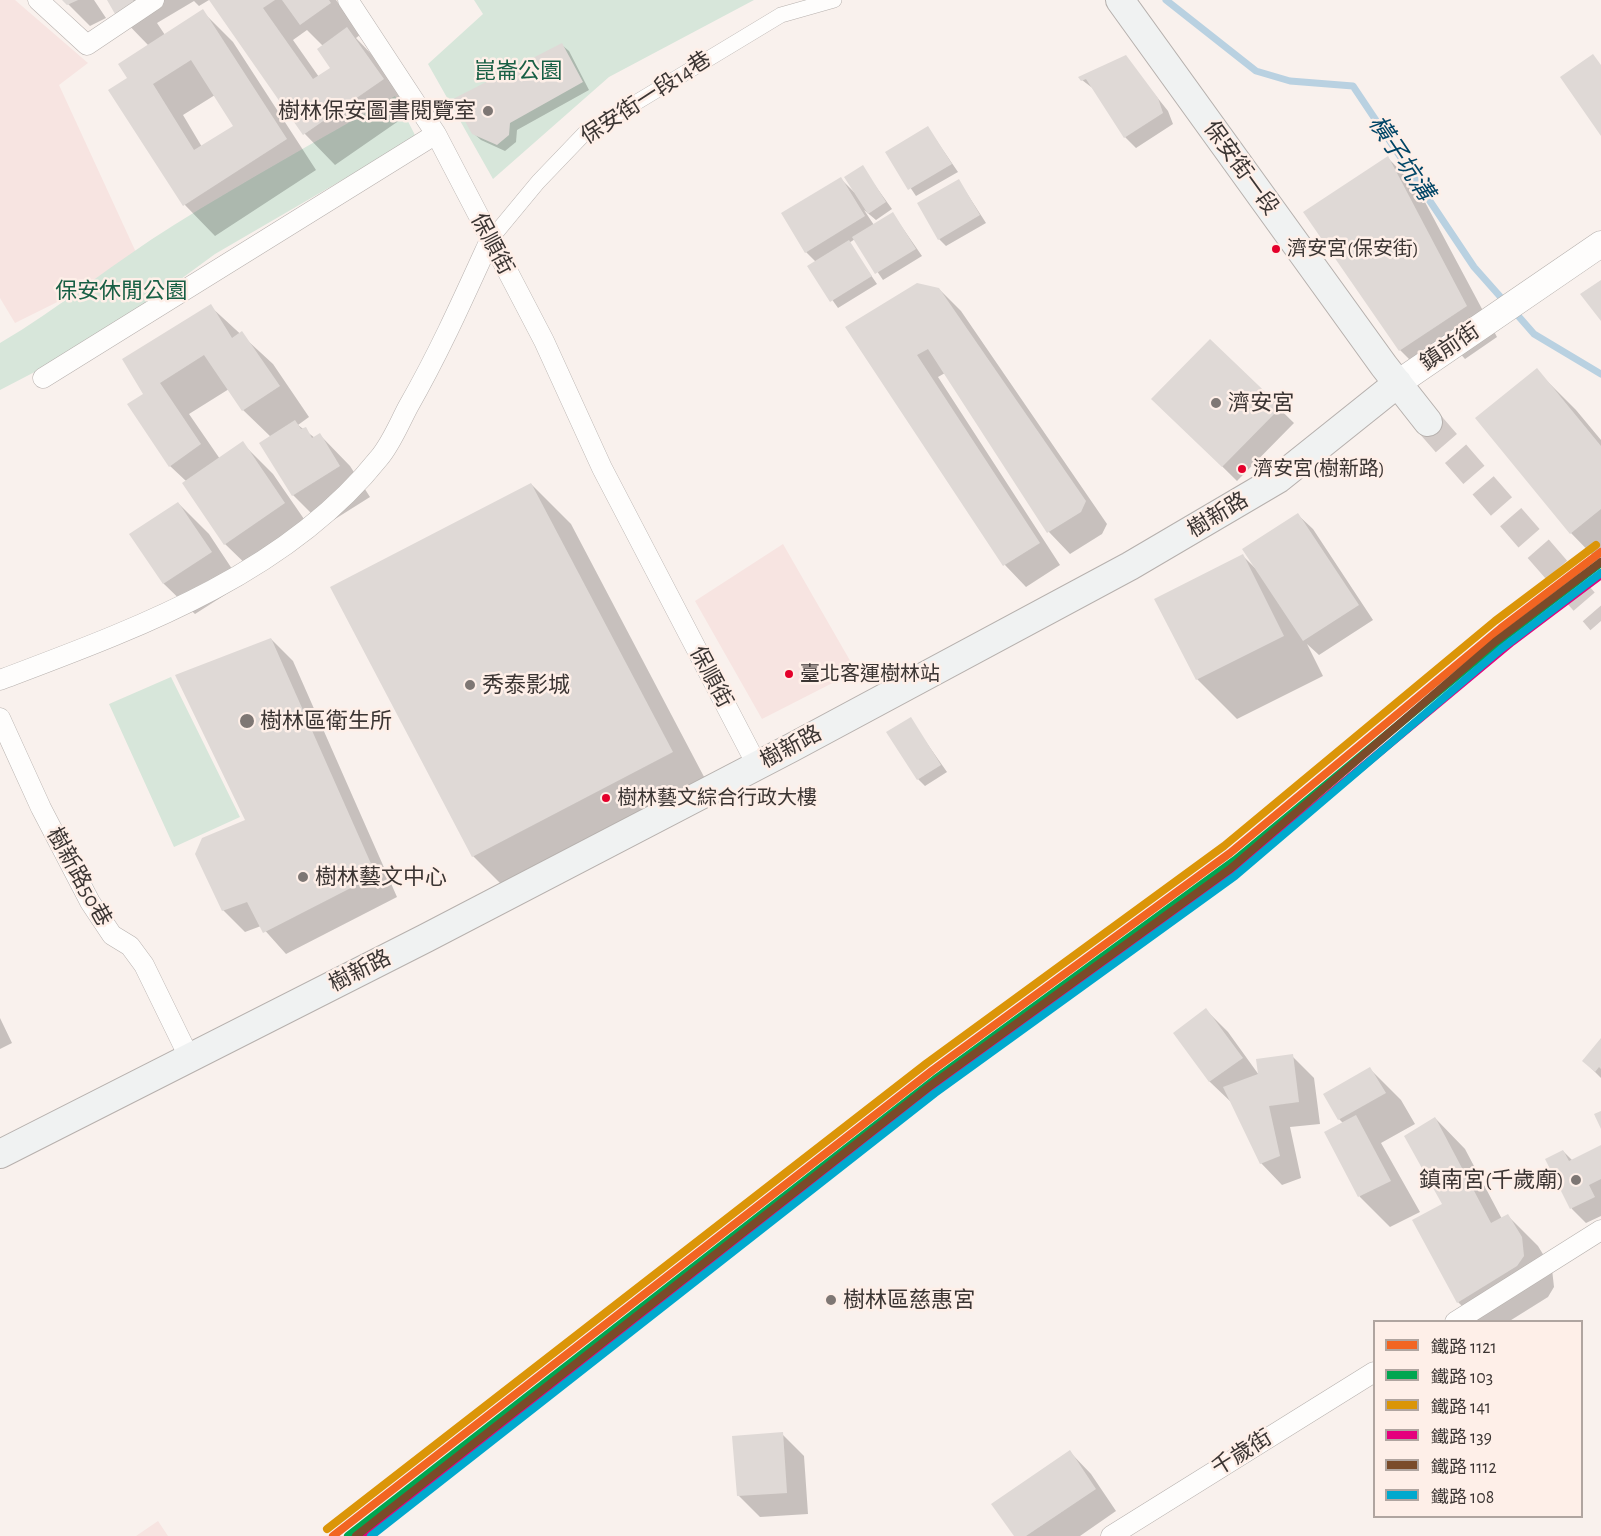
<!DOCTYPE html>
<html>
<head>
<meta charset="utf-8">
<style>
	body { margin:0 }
	#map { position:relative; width:1601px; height:1536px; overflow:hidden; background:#f9f1ed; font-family:"Alegreya Sans","Noto Sans TC",sans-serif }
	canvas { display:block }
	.legend { position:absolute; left:1373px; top:1320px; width:210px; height:198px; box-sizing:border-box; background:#feefe8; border:2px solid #b0a5a0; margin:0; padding:8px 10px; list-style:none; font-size:18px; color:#3b3533 }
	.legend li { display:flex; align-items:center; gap:12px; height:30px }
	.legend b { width:30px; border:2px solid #b0a5a0 }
</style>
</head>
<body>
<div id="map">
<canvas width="1601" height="1536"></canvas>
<ul class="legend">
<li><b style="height:8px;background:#f26522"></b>鐵路 1121</li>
<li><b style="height:8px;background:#00a651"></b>鐵路 103</li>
<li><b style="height:8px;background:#db9508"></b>鐵路 141</li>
<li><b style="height:8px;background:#e5007d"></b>鐵路 139</li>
<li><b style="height:8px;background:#7a4b2a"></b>鐵路 1112</li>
<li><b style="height:8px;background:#00a9ce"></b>鐵路 108</li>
</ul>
</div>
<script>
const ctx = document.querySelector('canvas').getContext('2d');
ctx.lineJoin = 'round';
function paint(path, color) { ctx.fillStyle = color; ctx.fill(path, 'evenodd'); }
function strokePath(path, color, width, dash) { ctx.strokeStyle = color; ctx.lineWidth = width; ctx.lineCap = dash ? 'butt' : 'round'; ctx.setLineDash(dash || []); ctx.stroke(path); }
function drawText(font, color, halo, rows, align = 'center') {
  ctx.font = font + ' "Alegreya Sans","Noto Sans TC",sans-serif'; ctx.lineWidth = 5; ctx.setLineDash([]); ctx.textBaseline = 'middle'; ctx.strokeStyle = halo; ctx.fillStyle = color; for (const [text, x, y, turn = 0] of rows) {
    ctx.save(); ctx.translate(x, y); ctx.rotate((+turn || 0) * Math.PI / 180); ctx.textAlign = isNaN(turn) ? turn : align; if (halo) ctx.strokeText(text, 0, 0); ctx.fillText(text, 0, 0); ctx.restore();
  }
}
paint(new Path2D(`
	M 0,0 L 15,0 L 88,63 L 59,85 L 140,261 L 15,323 L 0,298 Z
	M 783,544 L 856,671 L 762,719 L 695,601 Z
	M 158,1521 L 168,1536 L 136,1536 Z`), '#f7e4e1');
paint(new Path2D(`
	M 474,0 L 754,0 L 609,77 L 493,179 L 428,64 L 483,14 Z
	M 395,96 L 416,137 L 215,254 L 102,337 L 0,390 L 0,343 C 60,308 114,262 174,225 C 246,180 321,139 395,96 Z
	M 171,677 L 240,817 L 174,847 L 109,704 Z`), '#d7e6da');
paint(new Path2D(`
	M 64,0 L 94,0 L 106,18 L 90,26 Z
	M 109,0 L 209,0 L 199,6 L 194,1 L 157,23 L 165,35 L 202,11 L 233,42 L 316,170 L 215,236 L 185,205 L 129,78 L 149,46 L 117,13 ZM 215,95 L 235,127 L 202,147 L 183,115 Z
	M 211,0 L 336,0 L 361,34 L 356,38 L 377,60 L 413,111 L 335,165 L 305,134 ZM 307,30 L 323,46 L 332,68 L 319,77 L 293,40 Z
	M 562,45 L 569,51 L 589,90 L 517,130 L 516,142 L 505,151 L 481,140 L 473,133 Z
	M 1125,57 L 1168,111 L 1173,124 L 1136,148 L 1125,137 L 1095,90 L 1082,80 Z
	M 928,128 L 958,172 L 916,196 L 887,153 Z
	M 1388,158 L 1418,189 L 1497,337 L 1465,359 L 1456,349 L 1422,372 L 1400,350 L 1305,212 Z
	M 862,167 L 892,209 L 876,220 L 864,210 L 874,225 L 893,214 L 922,256 L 883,280 L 855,239 L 849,243 L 877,284 L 838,308 L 809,267 L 816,262 L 806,252 L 841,179 L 854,192 Z
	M 959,181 L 986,223 L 946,246 L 939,239 Z
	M 939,289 L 961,311 L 1107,524 L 1102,534 L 1070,554 L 1049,532 L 945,373 L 938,377 L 1060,565 L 1026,587 L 1005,565 L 847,327 Z
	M 210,306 L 273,364 L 309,417 L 298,425 L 315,438 L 320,435 L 350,466 L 370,497 L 324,526 L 293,495 L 271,437 L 243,410 L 229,389 L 189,414 L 220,459 L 242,443 L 273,474 L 315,535 L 256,574 L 225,544 L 186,481 L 170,466 L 129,405 L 145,394 Z
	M 1210,341 L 1294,423 L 1237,481 L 1154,399 Z
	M 1536,370 L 1576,410 L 1601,440 L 1601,564 L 1571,533 Z
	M 531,484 L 571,524 L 712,792 L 513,896 L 473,856 Z
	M 178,503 L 209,534 L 242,584 L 195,614 L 164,584 L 131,534 Z
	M 1298,515 L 1313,529 L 1373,620 L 1319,655 L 1307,644 L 1323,676 L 1237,719 L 1197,679 L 1243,556 L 1255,568 Z
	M 271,639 L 293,661 L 397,897 L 286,954 L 261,926 L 245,932 L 223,910 L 247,820 Z
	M 910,719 L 947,772 L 925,786 L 918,779 Z
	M 1206,1010 L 1228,1032 L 1259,1075 L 1292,1056 L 1314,1078 L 1320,1124 L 1290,1127 L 1301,1178 L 1282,1185 L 1261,1163 L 1232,1103 L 1210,1082 L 1175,1033 Z
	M 0,1018 L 12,1043 L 0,1049 Z
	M 1601,1041 L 1601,1078 L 1584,1061 Z
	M 1370,1069 L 1401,1100 L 1415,1124 L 1381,1143 L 1420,1212 L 1390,1227 L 1360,1197 L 1326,1133 L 1344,1124 L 1339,1119 Z
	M 1435,1118 L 1465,1149 L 1502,1219 L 1508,1216 L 1538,1246 L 1552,1269 L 1554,1287 L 1548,1297 L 1508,1322 L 1478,1322 L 1458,1302 L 1414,1221 L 1444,1205 Z
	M 1601,1147 L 1601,1216 L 1586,1223 L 1572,1209 L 1547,1160 L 1563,1151 L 1573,1161 Z
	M 782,1434 L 804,1456 L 808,1514 L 760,1517 L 738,1495 Z
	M 1070,1452 L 1091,1474 L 1116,1511 L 1080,1536 L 1015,1536 Z`), '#0003');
strokePath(new Path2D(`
	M 1166,0 L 1256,71 L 1290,81 L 1353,86 L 1474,267 L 1505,302
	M 1513,310 L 1534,334 L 1601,374`), '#b9d1e1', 7);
paint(new Path2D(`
	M 62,0 L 78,0 L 67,5 Z
	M 107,0 L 133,0 L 135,3 L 115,14 Z
	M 209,0 L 275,0 L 263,8 L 313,79 L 330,68 L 317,49 L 347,27 L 384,79 L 303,135 Z
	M 282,0 L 329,0 L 331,3 L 300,25 Z
	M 203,9 L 287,139 L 183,206 L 108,90 L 127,78 L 118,64 ZM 191,60 L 233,126 L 194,150 L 153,84 Z
	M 562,43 L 583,82 L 510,123 L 509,135 L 497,145 L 472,134 L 453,99 Z
	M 1593,54 L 1601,65 L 1601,136 L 1560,77 Z
	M 1126,55 L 1158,98 L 1163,113 L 1124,138 L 1086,79 L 1081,81 L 1078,77 Z
	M 928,126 L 952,164 L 908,190 L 885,152 Z
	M 1388,156 L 1467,306 L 1399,351 L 1303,212 Z
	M 863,165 L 886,202 L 868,214 L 844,177 Z
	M 841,177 L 865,216 L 805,253 L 781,213 Z
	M 959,179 L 980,215 L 938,240 L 917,203 Z
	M 893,212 L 916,249 L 875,274 L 852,237 Z
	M 849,240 L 872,276 L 830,302 L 807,266 Z
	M 1601,280 L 1601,321 L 1580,294 Z
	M 917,283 L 939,288 L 1086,501 L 1081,512 L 1047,533 L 928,349 L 917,355 L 1040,543 L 1003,566 L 845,327 Z
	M 211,304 L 232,338 L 242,331 L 280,386 L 242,411 L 204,355 L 160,383 L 201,444 L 169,467 L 127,404 L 143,394 L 122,359 Z
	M 1210,339 L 1281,407 L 1222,467 L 1151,399 Z
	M 1537,368 L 1601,446 L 1601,509 L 1570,534 L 1475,418 Z
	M 295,420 L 301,429 L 306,427 L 312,438 L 320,433 L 340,466 L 292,496 L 259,443 Z
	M 243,441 L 285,503 L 224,545 L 182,483 Z
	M 531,483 L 673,752 L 472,857 L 330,587 Z
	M 178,502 L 212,552 L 163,584 L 129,534 Z
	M 1298,513 L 1359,605 L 1303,641 L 1242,549 Z
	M 1243,554 L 1284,636 L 1196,680 L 1154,599 Z
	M 271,638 L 376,875 L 263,933 L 247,902 L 222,911 L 195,854 L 202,838 L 245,820 L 175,675 Z
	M 911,717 L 941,765 L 917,780 L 886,732 Z
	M 1206,1008 L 1243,1058 L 1209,1082 L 1173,1033 Z
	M 1601,1038 L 1601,1069 L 1599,1067 L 1595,1072 L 1582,1061 Z
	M 1293,1054 L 1299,1102 L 1269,1106 L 1280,1156 L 1260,1164 L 1223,1087 L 1258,1074 L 1256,1059 Z
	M 1370,1067 L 1386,1093 L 1338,1120 L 1323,1094 Z
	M 1601,1111 L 1601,1129 L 1594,1114 Z
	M 1356,1115 L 1391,1181 L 1358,1197 L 1324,1132 Z
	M 1435,1117 L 1491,1223 L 1508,1214 L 1522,1237 L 1524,1256 L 1517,1266 L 1457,1303 L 1412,1220 L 1442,1204 L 1404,1136 Z
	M 1601,1145 L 1601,1179 L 1589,1185 L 1595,1197 L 1570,1209 L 1545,1159 L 1563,1150 L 1569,1161 Z
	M 783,1432 L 787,1493 L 737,1496 L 732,1436 Z
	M 1070,1450 L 1096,1489 L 1026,1536 L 1014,1536 L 991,1504 Z`), '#dfd9d6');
strokePath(new Path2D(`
	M 1428,422 L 1601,621`), '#d3cbc8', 28, [28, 14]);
const pedestrian = new Path2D(`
	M 490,240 L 538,182 L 584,134 L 781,15 L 834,0`);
const minor = new Path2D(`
	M 38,0 L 87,45 L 154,0
	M 348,0 L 436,134 L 544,341 L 602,468 L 757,765
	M 43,378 L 436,134
	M 0,680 C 135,629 286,575 379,458 C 391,444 399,424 408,407 C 439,353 464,297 490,240
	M 0,718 L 41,808 L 90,902 L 112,935 L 130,946 L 144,965 L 189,1057
	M 1455,1322 L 1601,1230
	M 1111,1536 L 1374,1372`);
const tertiary = new Path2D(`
	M 1398,383 L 1601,244`);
const secondary = new Path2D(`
	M 1120,0 L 1384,366 L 1428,422
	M 0,1154 L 426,938 L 791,748 L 1130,566 L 1278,479 L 1398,383`);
strokePath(pedestrian, '#b6b0ad', 16);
strokePath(minor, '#b6b0ad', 21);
strokePath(tertiary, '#b6b0ad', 27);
strokePath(secondary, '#b6b0ad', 30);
strokePath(pedestrian, '#fefdfc', 15);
strokePath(minor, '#fefdfc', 20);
strokePath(tertiary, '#fefdfc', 26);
strokePath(secondary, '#f0f2f2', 28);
const rail = new Path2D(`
	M 1470,664 L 1501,649 L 1601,576`);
strokePath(rail, '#c9c7c6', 7);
strokePath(rail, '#feefe8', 4.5, [14]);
strokePath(new Path2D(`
	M 333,1536 L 933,1070 L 1230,853 L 1501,628 L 1601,552`), '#f26522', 8);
strokePath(new Path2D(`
	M 348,1536 L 938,1077 L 1235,860 L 1507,635 L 1601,563`), '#00a651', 8);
strokePath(new Path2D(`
	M 327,1529 L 927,1063 L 1224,846 L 1495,621 L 1596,545`), '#db9508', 8);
strokePath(new Path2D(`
	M 362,1536 L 944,1084 L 1241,868 L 1512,642 L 1601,575`), '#e5007d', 8);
strokePath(new Path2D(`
	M 356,1536 L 930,1086 L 1230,869 L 1495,642 L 1601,562`), '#7a4b2a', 8);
strokePath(new Path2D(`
	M 371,1536 L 935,1093 L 1235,876 L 1501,649 L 1601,573`), '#00a9ce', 8);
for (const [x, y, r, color] of [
	[488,111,6,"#7e7774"],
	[1276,249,5,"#e4002b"],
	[1216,403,6,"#7e7774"],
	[1242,469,5,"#e4002b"],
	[789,674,5,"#e4002b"],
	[470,685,6,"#7e7774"],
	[247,721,8,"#7e7774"],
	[606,798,5,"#e4002b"],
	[303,877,6,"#7e7774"],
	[1576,1180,6,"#7e7774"],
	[831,1300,6,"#7e7774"]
]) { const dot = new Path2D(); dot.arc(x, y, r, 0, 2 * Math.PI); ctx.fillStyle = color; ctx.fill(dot); strokePath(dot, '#feefe8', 2); }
drawText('20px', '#3b3533', '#feefe8', [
	["濟安宮(保安街)",1287,249],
	["濟安宮(樹新路)",1253,469],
	["臺北客運樹林站",800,674],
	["樹林藝文綜合行政大樓",617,798]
], 'left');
drawText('22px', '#175f44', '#feefe8', [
	["崑崙公園",518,71],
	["保安休閒公園",121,291]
]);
drawText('22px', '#3b3533', '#feefe8', [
	["保安街一段14巷",646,98,-33],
	["保安街一段",1241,168,54],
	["保順街",492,244,62],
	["鎮前街",1450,347,-34],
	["樹新路",1218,515,-31],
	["保順街",711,677,62],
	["樹新路",791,747,-28],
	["樹新路50巷",79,877,61],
	["樹新路",360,971,-27],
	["千歲街",1242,1453,-32]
]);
drawText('22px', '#3b3533', '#feefe8', [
	["樹林保安圖書閱覽室",476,111,"right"],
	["濟安宮",1228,403],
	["秀泰影城",482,685],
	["樹林區衛生所",260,721],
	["樹林藝文中心",315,877],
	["鎮南宮(千歲廟)",1564,1180,"right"],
	["樹林區慈惠宮",843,1300]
], 'left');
drawText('italic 24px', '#004566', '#feefe8', [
	["橫子坑溝",1401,158,56]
]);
</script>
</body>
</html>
